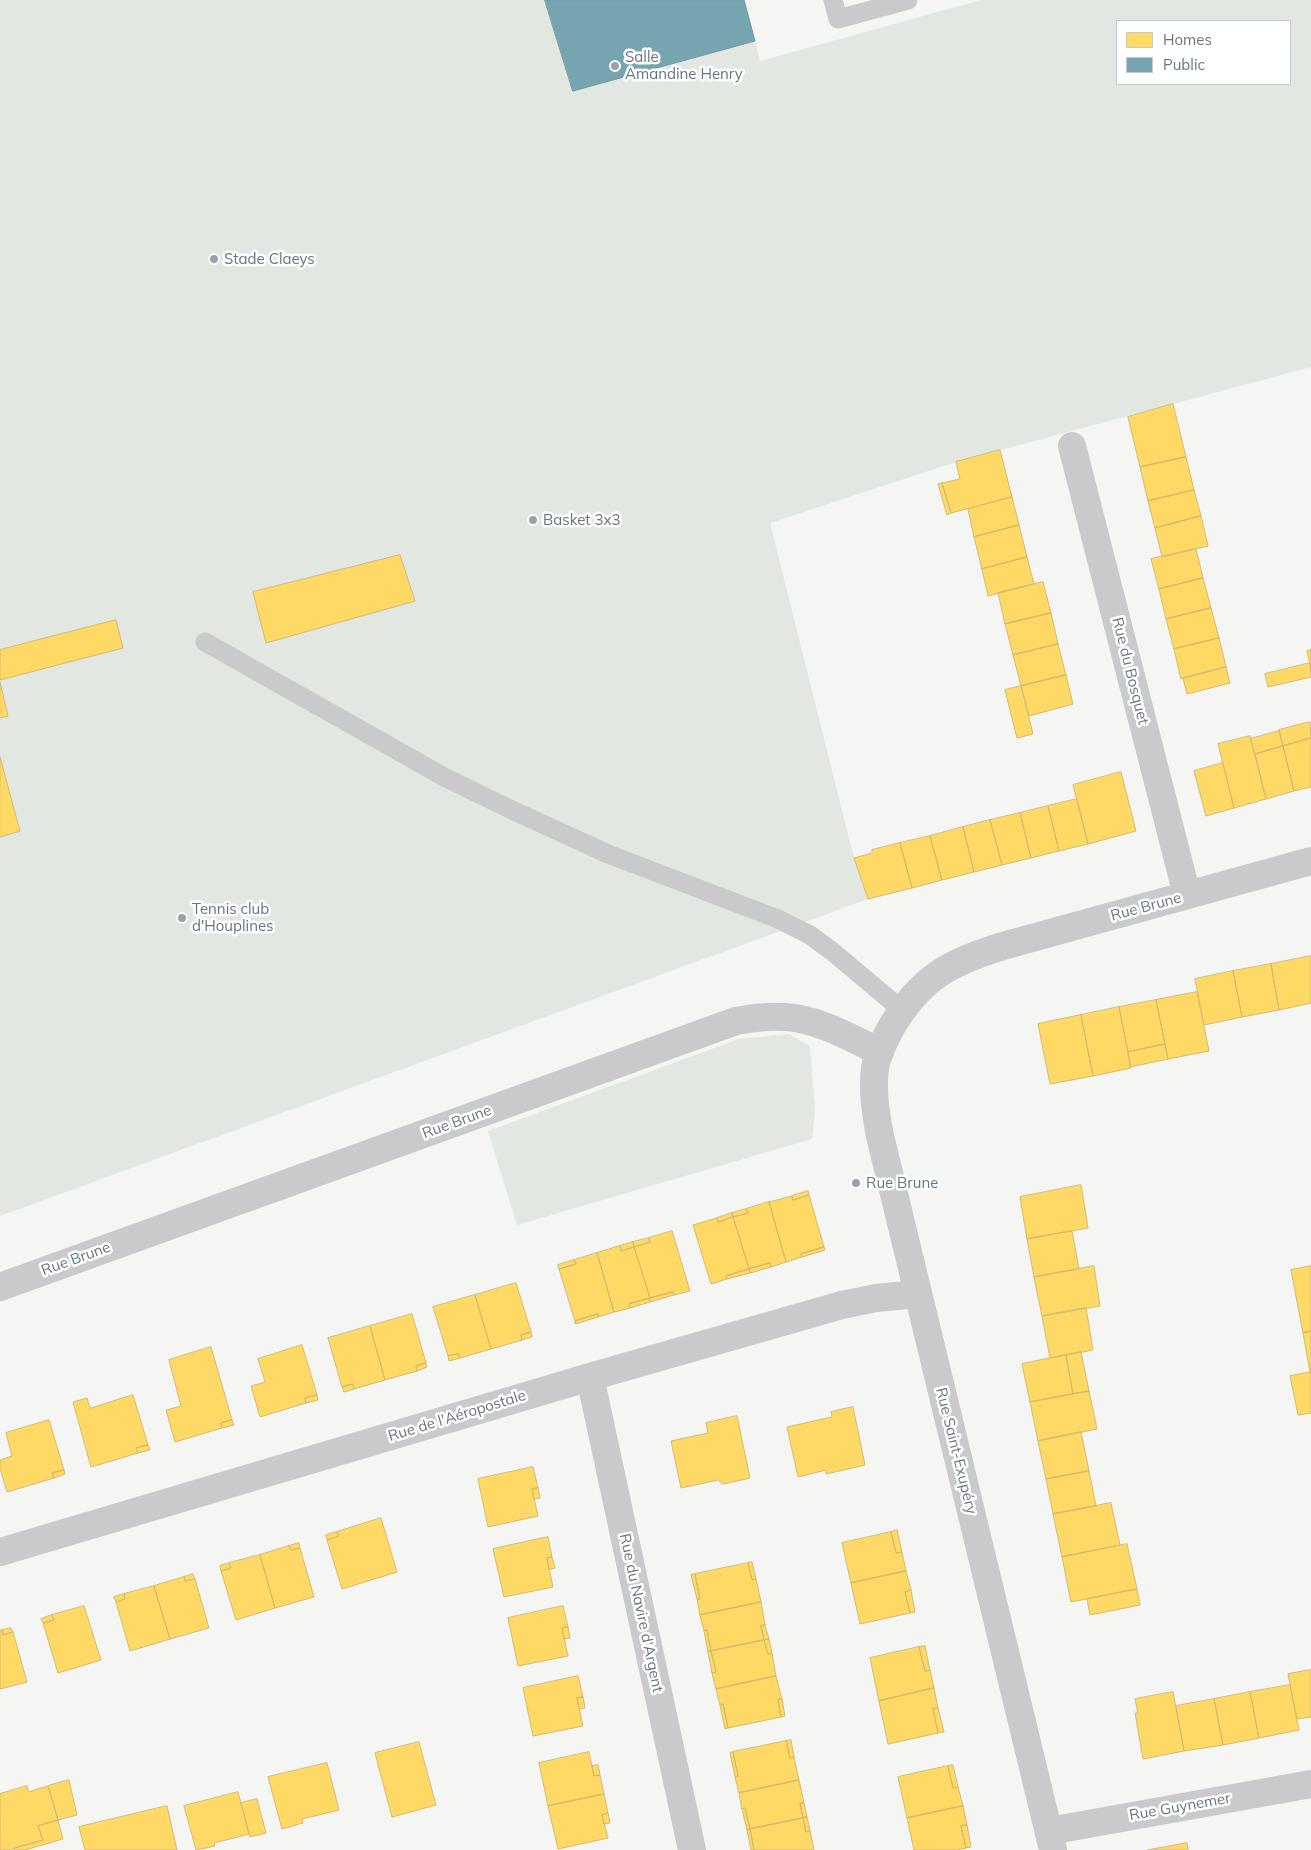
<!DOCTYPE html>
<html>
<head>
<meta charset="utf-8">
<style>
	body { margin:0 }
	#map { position:relative; width:1311px; height:1850px; overflow:hidden; background:#f5f5f4; font-family:Mulish,sans-serif }
	canvas { display:block }
	.legend { position:absolute; left:1116px; top:20px; width:175px; height:65px; box-sizing:border-box; background:#fff; border:1px solid #c2c8cd; margin:0; padding:6px 9px; list-style:none; font-size:15px; color:#677582 }
	.legend li { display:flex; align-items:center; gap:10px; height:25px }
	.legend b { width:25px; border:1px solid #c2c8cd }
</style>
</head>
<body>
<div id="map">
<canvas width="1311" height="1850"></canvas>
<ul class="legend">
<li><b style="height:14px;background:#ffd966"></b>Homes</li>
<li><b style="height:14px;background:#76a5af"></b>Public</li>
</ul>
</div>
<script>
const ctx = document.querySelector('canvas').getContext('2d');
ctx.lineJoin = 'round';
function paint(path, color) { ctx.fillStyle = color; ctx.fill(path, 'evenodd'); }
function strokePath(path, color, width, dash) { ctx.strokeStyle = color; ctx.lineWidth = width; ctx.lineCap = dash ? 'butt' : 'round'; ctx.setLineDash(dash || []); ctx.stroke(path); }
function drawText(font, color, halo, rows, align = 'center') {
  ctx.font = font + ' Mulish,sans-serif'; ctx.lineWidth = 5; ctx.setLineDash([]); ctx.textBaseline = 'middle'; ctx.strokeStyle = halo; ctx.fillStyle = color; for (const [text, x, y, turn = 0] of rows) {
    ctx.save(); ctx.translate(x, y); ctx.rotate((+turn || 0) * Math.PI / 180); ctx.textAlign = isNaN(turn) ? turn : align; if (halo) ctx.strokeText(text, 0, 0); ctx.fillText(text, 0, 0); ctx.restore();
  }
}
paint(new Path2D(`
	M 0,0 L 545,0 L 574,90 L 755,41 L 760,61 L 981,0 L 1311,0 L 1311,367 L 956,462 L 770,523 L 854,858 L 868,899 L 0,1216 ZM 1117,21 L 1290,21 L 1290,84 L 1117,84 Z
	M 789,1034 L 810,1046 L 815,1111 L 812,1139 L 517,1225 L 488,1131 L 739,1039 Z`), '#e3e7e2');
const homes = new Path2D(`
	M 1173,404 L 1186,457 L 1140,467 L 1128,417 Z
	M 1000,450 L 1012,497 L 951,513 L 942,483 L 960,479 L 956,462 Z
	M 1186,457 L 1194,490 L 1148,501 L 1140,467 Z
	M 942,483 L 951,513 L 947,515 L 938,484 Z
	M 1194,490 L 1201,516 L 1155,528 L 1148,501 Z
	M 1012,497 L 1019,525 L 974,537 L 968,509 Z
	M 1201,516 L 1208,546 L 1162,557 L 1155,528 Z
	M 1019,525 L 1027,557 L 982,569 L 974,537 Z
	M 1196,549 L 1203,578 L 1159,589 L 1151,559 Z
	M 400,555 L 415,601 L 266,643 L 253,592 Z
	M 1027,557 L 1034,584 L 988,596 L 982,569 Z
	M 1203,578 L 1211,608 L 1166,619 L 1159,589 Z
	M 1043,582 L 1051,613 L 1005,624 L 998,593 Z
	M 1211,608 L 1219,638 L 1174,649 L 1166,619 Z
	M 1051,613 L 1058,644 L 1013,655 L 1005,624 Z
	M 116,620 L 123,648 L 0,680 L 0,650 Z
	M 1219,638 L 1226,667 L 1181,679 L 1174,649 Z
	M 1058,644 L 1066,675 L 1021,686 L 1013,655 Z
	M 1311,650 L 1311,669 L 1307,651 Z
	M 1310,663 L 1311,677 L 1268,687 L 1265,674 Z
	M 1226,667 L 1230,683 L 1187,694 L 1183,678 Z
	M 1066,675 L 1073,704 L 1029,716 L 1021,686 Z
	M 0,682 L 8,716 L 0,718 Z
	M 1021,686 L 1033,734 L 1017,738 L 1005,690 Z
	M 1310,722 L 1311,738 L 1283,746 L 1279,730 Z
	M 1279,731 L 1283,746 L 1255,754 L 1250,739 Z
	M 1250,736 L 1266,799 L 1234,808 L 1218,744 Z
	M 1311,738 L 1311,787 L 1294,791 L 1283,746 Z
	M 1283,746 L 1294,791 L 1266,799 L 1255,754 Z
	M 0,757 L 20,831 L 0,837 Z
	M 1223,763 L 1234,808 L 1206,816 L 1194,771 Z
	M 1121,772 L 1136,831 L 1088,844 L 1073,785 Z
	M 1077,799 L 1088,844 L 1059,851 L 1048,806 Z
	M 1048,806 L 1059,851 L 1031,858 L 1020,813 Z
	M 1020,813 L 1031,858 L 1002,865 L 990,820 Z
	M 990,820 L 1002,865 L 974,872 L 963,827 Z
	M 963,827 L 974,872 L 942,880 L 930,836 Z
	M 930,836 L 942,880 L 912,888 L 900,843 Z
	M 900,843 L 912,888 L 868,899 L 854,858 L 872,853 L 872,850 Z
	M 1311,956 L 1311,1003 L 1279,1010 L 1271,964 Z
	M 1271,964 L 1279,1010 L 1242,1017 L 1233,971 Z
	M 1233,971 L 1242,1017 L 1204,1025 L 1195,979 Z
	M 1197,992 L 1209,1051 L 1168,1059 L 1156,1000 Z
	M 1156,1000 L 1165,1044 L 1128,1052 L 1119,1007 Z
	M 1119,1007 L 1131,1068 L 1093,1076 L 1081,1015 Z
	M 1081,1015 L 1093,1076 L 1050,1084 L 1038,1024 Z
	M 1165,1044 L 1168,1059 L 1130,1067 L 1128,1052 Z
	M 1081,1185 L 1088,1228 L 1027,1239 L 1020,1197 Z
	M 808,1191 L 809,1195 L 793,1200 L 792,1196 Z
	M 809,1195 L 824,1247 L 801,1254 L 802,1257 L 786,1262 L 769,1202 L 792,1196 L 793,1200 Z
	M 769,1202 L 786,1262 L 771,1267 L 770,1263 L 749,1269 L 733,1217 L 748,1213 L 746,1209 Z
	M 746,1209 L 748,1213 L 733,1217 L 732,1213 Z
	M 732,1213 L 733,1217 L 718,1222 L 717,1218 Z
	M 733,1217 L 749,1269 L 726,1276 L 727,1279 L 711,1284 L 693,1225 L 717,1218 L 718,1222 Z
	M 672,1231 L 690,1291 L 674,1295 L 673,1292 L 650,1298 L 634,1247 L 650,1242 L 649,1238 Z
	M 1072,1231 L 1079,1269 L 1034,1277 L 1027,1239 Z
	M 649,1238 L 650,1242 L 634,1247 L 633,1242 Z
	M 633,1242 L 634,1247 L 621,1251 L 620,1246 Z
	M 620,1246 L 621,1251 L 634,1247 L 650,1298 L 629,1304 L 630,1308 L 614,1312 L 597,1253 Z
	M 824,1247 L 825,1250 L 802,1257 L 801,1254 Z
	M 597,1253 L 614,1312 L 598,1317 L 598,1314 L 575,1321 L 559,1269 L 576,1264 L 574,1260 Z
	M 574,1260 L 576,1264 L 559,1269 L 558,1265 Z
	M 770,1263 L 771,1267 L 750,1273 L 749,1269 Z
	M 1094,1266 L 1100,1306 L 1042,1316 L 1034,1277 Z
	M 1311,1266 L 1311,1331 L 1303,1333 L 1291,1270 Z
	M 749,1269 L 750,1273 L 727,1279 L 726,1276 Z
	M 516,1283 L 531,1332 L 521,1335 L 522,1340 L 491,1349 L 475,1295 Z
	M 673,1292 L 674,1295 L 650,1302 L 650,1298 Z
	M 475,1295 L 491,1349 L 460,1358 L 458,1354 L 448,1356 L 433,1307 Z
	M 650,1298 L 650,1302 L 630,1308 L 629,1304 Z
	M 1086,1308 L 1093,1350 L 1050,1358 L 1042,1316 Z
	M 412,1314 L 426,1363 L 416,1366 L 417,1371 L 385,1380 L 370,1326 Z
	M 598,1314 L 598,1317 L 575,1324 L 575,1321 Z
	M 370,1326 L 385,1380 L 354,1389 L 353,1384 L 342,1387 L 328,1338 Z
	M 1311,1331 L 1311,1372 L 1310,1372 L 1303,1333 Z
	M 531,1332 L 532,1337 L 522,1340 L 521,1335 Z
	M 302,1345 L 317,1395 L 305,1398 L 306,1403 L 260,1417 L 251,1386 L 265,1382 L 258,1359 Z
	M 211,1347 L 232,1420 L 221,1423 L 222,1428 L 175,1442 L 166,1410 L 181,1406 L 169,1360 Z
	M 1081,1352 L 1089,1391 L 1073,1394 L 1066,1355 Z
	M 458,1354 L 460,1358 L 449,1361 L 448,1356 Z
	M 1066,1355 L 1073,1394 L 1030,1402 L 1022,1364 Z
	M 426,1363 L 427,1367 L 417,1371 L 416,1366 Z
	M 1310,1372 L 1311,1372 L 1311,1413 L 1298,1415 L 1290,1376 Z
	M 353,1384 L 354,1389 L 344,1392 L 342,1387 Z
	M 1089,1391 L 1097,1429 L 1038,1441 L 1030,1402 Z
	M 133,1395 L 148,1445 L 136,1448 L 138,1453 L 91,1467 L 73,1402 L 87,1398 L 90,1408 Z
	M 317,1395 L 318,1400 L 306,1403 L 305,1398 Z
	M 853,1407 L 865,1465 L 826,1474 L 826,1470 L 798,1477 L 787,1427 L 832,1417 L 831,1412 Z
	M 737,1416 L 750,1478 L 723,1484 L 718,1480 L 681,1488 L 671,1441 L 708,1433 L 706,1423 Z
	M 49,1420 L 64,1470 L 52,1473 L 54,1478 L 7,1492 L 0,1468 L 0,1460 L 12,1456 L 6,1433 Z
	M 232,1420 L 234,1425 L 222,1428 L 221,1423 Z
	M 1081,1432 L 1089,1471 L 1046,1479 L 1038,1441 Z
	M 148,1445 L 150,1450 L 138,1453 L 136,1448 Z
	M 533,1467 L 538,1488 L 532,1489 L 538,1516 L 488,1527 L 478,1479 Z
	M 64,1470 L 65,1474 L 54,1478 L 52,1473 Z
	M 1089,1471 L 1096,1506 L 1053,1514 L 1046,1479 Z
	M 538,1488 L 540,1498 L 534,1499 L 532,1489 Z
	M 1111,1503 L 1120,1545 L 1062,1557 L 1053,1514 Z
	M 381,1518 L 397,1572 L 342,1589 L 327,1540 L 339,1536 L 337,1532 Z
	M 897,1530 L 902,1552 L 896,1553 L 891,1532 Z
	M 337,1532 L 339,1536 L 327,1540 L 326,1535 Z
	M 891,1532 L 896,1553 L 902,1552 L 906,1571 L 851,1583 L 842,1543 Z
	M 548,1537 L 552,1557 L 547,1558 L 553,1587 L 504,1597 L 493,1549 Z
	M 299,1543 L 300,1548 L 291,1550 L 289,1546 Z
	M 1127,1544 L 1137,1589 L 1071,1602 L 1062,1557 Z
	M 289,1546 L 291,1550 L 300,1548 L 314,1597 L 275,1608 L 260,1555 Z
	M 260,1555 L 275,1608 L 236,1620 L 221,1571 L 231,1568 L 229,1563 Z
	M 552,1557 L 555,1568 L 549,1570 L 547,1558 Z
	M 752,1562 L 756,1579 L 752,1580 L 748,1563 Z
	M 229,1563 L 231,1568 L 221,1571 L 220,1566 Z
	M 748,1563 L 752,1580 L 756,1579 L 761,1602 L 700,1615 L 697,1599 L 700,1599 L 695,1574 Z
	M 906,1571 L 911,1590 L 905,1592 L 910,1613 L 860,1624 L 851,1583 Z
	M 193,1574 L 195,1579 L 185,1581 L 184,1577 Z
	M 695,1574 L 700,1599 L 697,1599 L 691,1575 Z
	M 184,1577 L 185,1581 L 195,1579 L 209,1628 L 170,1639 L 154,1586 Z
	M 154,1586 L 170,1639 L 130,1651 L 116,1602 L 125,1599 L 124,1594 Z
	M 1137,1589 L 1140,1605 L 1090,1615 L 1087,1599 Z
	M 911,1590 L 915,1612 L 910,1613 L 905,1592 Z
	M 124,1594 L 125,1599 L 116,1602 L 114,1597 Z
	M 761,1602 L 765,1625 L 761,1626 L 764,1640 L 711,1651 L 707,1630 L 704,1631 L 700,1615 Z
	M 84,1606 L 101,1660 L 58,1673 L 43,1623 L 54,1620 L 52,1615 Z
	M 563,1606 L 568,1627 L 562,1628 L 568,1656 L 518,1666 L 508,1618 Z
	M 52,1615 L 54,1620 L 43,1623 L 41,1619 Z
	M 765,1625 L 769,1639 L 764,1640 L 761,1626 Z
	M 568,1627 L 570,1638 L 564,1639 L 562,1628 Z
	M 11,1628 L 13,1632 L 3,1635 L 2,1630 Z
	M 2,1630 L 3,1635 L 13,1632 L 27,1682 L 0,1689 L 0,1631 Z
	M 707,1630 L 711,1651 L 708,1652 L 704,1631 Z
	M 769,1639 L 772,1653 L 768,1654 L 764,1640 Z
	M 764,1640 L 768,1654 L 772,1653 L 776,1676 L 716,1689 L 712,1673 L 716,1672 L 711,1651 Z
	M 925,1646 L 930,1670 L 925,1671 L 919,1647 Z
	M 919,1647 L 925,1671 L 930,1670 L 934,1688 L 879,1701 L 870,1658 Z
	M 711,1651 L 716,1672 L 712,1673 L 708,1652 Z
	M 1311,1670 L 1311,1717 L 1297,1719 L 1288,1674 Z
	M 578,1676 L 583,1697 L 577,1698 L 583,1726 L 533,1736 L 523,1688 Z
	M 776,1676 L 782,1699 L 778,1700 L 781,1717 L 728,1728 L 723,1704 L 720,1705 L 716,1689 Z
	M 1290,1685 L 1299,1730 L 1259,1738 L 1250,1692 Z
	M 934,1688 L 938,1708 L 933,1709 L 938,1733 L 888,1744 L 879,1701 Z
	M 1173,1692 L 1184,1751 L 1143,1759 L 1135,1713 L 1138,1713 L 1135,1699 Z
	M 1250,1692 L 1259,1738 L 1223,1745 L 1214,1699 Z
	M 583,1697 L 585,1708 L 579,1709 L 577,1698 Z
	M 782,1699 L 785,1716 L 781,1717 L 778,1700 Z
	M 1214,1699 L 1223,1745 L 1184,1751 L 1176,1706 Z
	M 723,1704 L 728,1728 L 725,1729 L 720,1705 Z
	M 938,1708 L 944,1732 L 938,1733 L 933,1709 Z
	M 791,1740 L 794,1757 L 790,1758 L 786,1741 Z
	M 786,1741 L 790,1758 L 794,1757 L 799,1780 L 739,1793 L 735,1777 L 738,1776 L 733,1752 Z
	M 419,1742 L 436,1805 L 392,1817 L 375,1753 Z
	M 589,1752 L 594,1776 L 600,1775 L 604,1794 L 548,1806 L 539,1763 Z
	M 733,1752 L 738,1776 L 735,1777 L 730,1753 Z
	M 327,1763 L 339,1810 L 302,1819 L 303,1823 L 282,1829 L 268,1777 Z
	M 598,1765 L 600,1775 L 594,1776 L 592,1766 Z
	M 953,1765 L 958,1787 L 953,1788 L 948,1766 Z
	M 948,1766 L 953,1788 L 958,1787 L 963,1806 L 907,1818 L 898,1777 Z
	M 69,1780 L 77,1815 L 58,1820 L 48,1786 Z
	M 799,1780 L 804,1803 L 800,1804 L 803,1818 L 750,1829 L 745,1808 L 742,1809 L 739,1793 Z
	M 27,1786 L 28,1792 L 48,1786 L 58,1820 L 38,1826 L 43,1840 L 8,1850 L 0,1850 L 0,1794 Z
	M 238,1792 L 249,1834 L 214,1843 L 215,1846 L 196,1850 L 184,1806 Z
	M 604,1794 L 608,1813 L 602,1815 L 608,1838 L 558,1849 L 548,1806 Z
	M 257,1799 L 266,1833 L 250,1837 L 241,1803 Z
	M 804,1803 L 807,1817 L 803,1818 L 800,1804 Z
	M 167,1806 L 177,1850 L 85,1850 L 79,1827 Z
	M 963,1806 L 967,1825 L 961,1826 L 966,1848 L 957,1850 L 914,1850 L 907,1818 Z
	M 745,1808 L 750,1829 L 747,1830 L 742,1809 Z
	M 608,1813 L 610,1823 L 604,1824 L 602,1815 Z
	M 807,1817 L 810,1831 L 806,1832 L 803,1818 Z
	M 803,1818 L 806,1832 L 810,1831 L 814,1850 L 754,1850 L 750,1829 Z
	M 58,1820 L 63,1839 L 25,1850 L 15,1850 L 14,1848 L 43,1840 L 38,1826 Z
	M 967,1825 L 971,1847 L 966,1848 L 961,1826 Z
	M 750,1829 L 754,1850 L 751,1850 L 747,1830 Z
	M 1187,1843 L 1188,1850 L 1148,1850 Z`);
paint(homes, '#ffd966');
strokePath(homes, '#d1bb6e', 1);
const public = new Path2D(`
	M 545,0 L 744,0 L 755,41 L 573,91 Z`);
paint(public, '#76a5af');
strokePath(public, '#7297a2', 1);
strokePath(new Path2D(`
	M 833,0 L 838,19 L 908,0
	M 205,642 L 446,778 L 512,810 L 608,854 L 778,919 L 810,935 L 833,952 L 902,1010`), '#cacacc', 19);
strokePath(new Path2D(`
	M 1072,446 L 1187,895
	M 0,1287 L 736,1021 C 752,1018 769,1016 786,1017 C 818,1019 851,1038 880,1052
	M 590,1377 L 692,1850
	M 0,1552 L 590,1377 L 842,1305 L 876,1298 L 918,1294
	M 1049,1831 L 1311,1784`), '#cacacc', 28);
strokePath(new Path2D(`
	M 1053,1850 L 880,1136 C 876,1114 872,1091 875,1068 C 877,1054 885,1039 892,1026 C 921,978 950,962 1003,946 L 1311,861`), '#cacacc', 28);
for (const [x, y, r, color] of [
	[615,66,5,"#99a2aa"],
	[214,259,5,"#99a2aa"],
	[533,520,5,"#99a2aa"],
	[182,918,5,"#99a2aa"],
	[856,1183,5,"#99a2aa"]
]) { const dot = new Path2D(); dot.arc(x, y, r, 0, 2 * Math.PI); ctx.fillStyle = color; ctx.fill(dot); strokePath(dot, '#fff', 2); }
drawText('15px', '#677582', '#fff', [
	["Salle",625,57],
	["Amandine Henry",625,74],
	["Stade Claeys",224,259],
	["Basket 3x3",543,520],
	["Tennis club",192,909],
	["d'Houplines",192,926],
	["Rue Brune",866,1183]
], 'left');
drawText('15px', '#677582', '#fff', [
	["Rue du Bosquet",1130,671,76],
	["Rue Brune",1146,907,-15],
	["Rue Brune",457,1122,-20],
	["Rue Brune",76,1259,-20],
	["Rue de l'Aéropostale",457,1416,-17],
	["Rue Saint-Exupéry",956,1451,76],
	["Rue du Navire d'Argent",641,1613,78],
	["Rue Guynemer",1180,1807,-10]
]);
</script>
</body>
</html>
